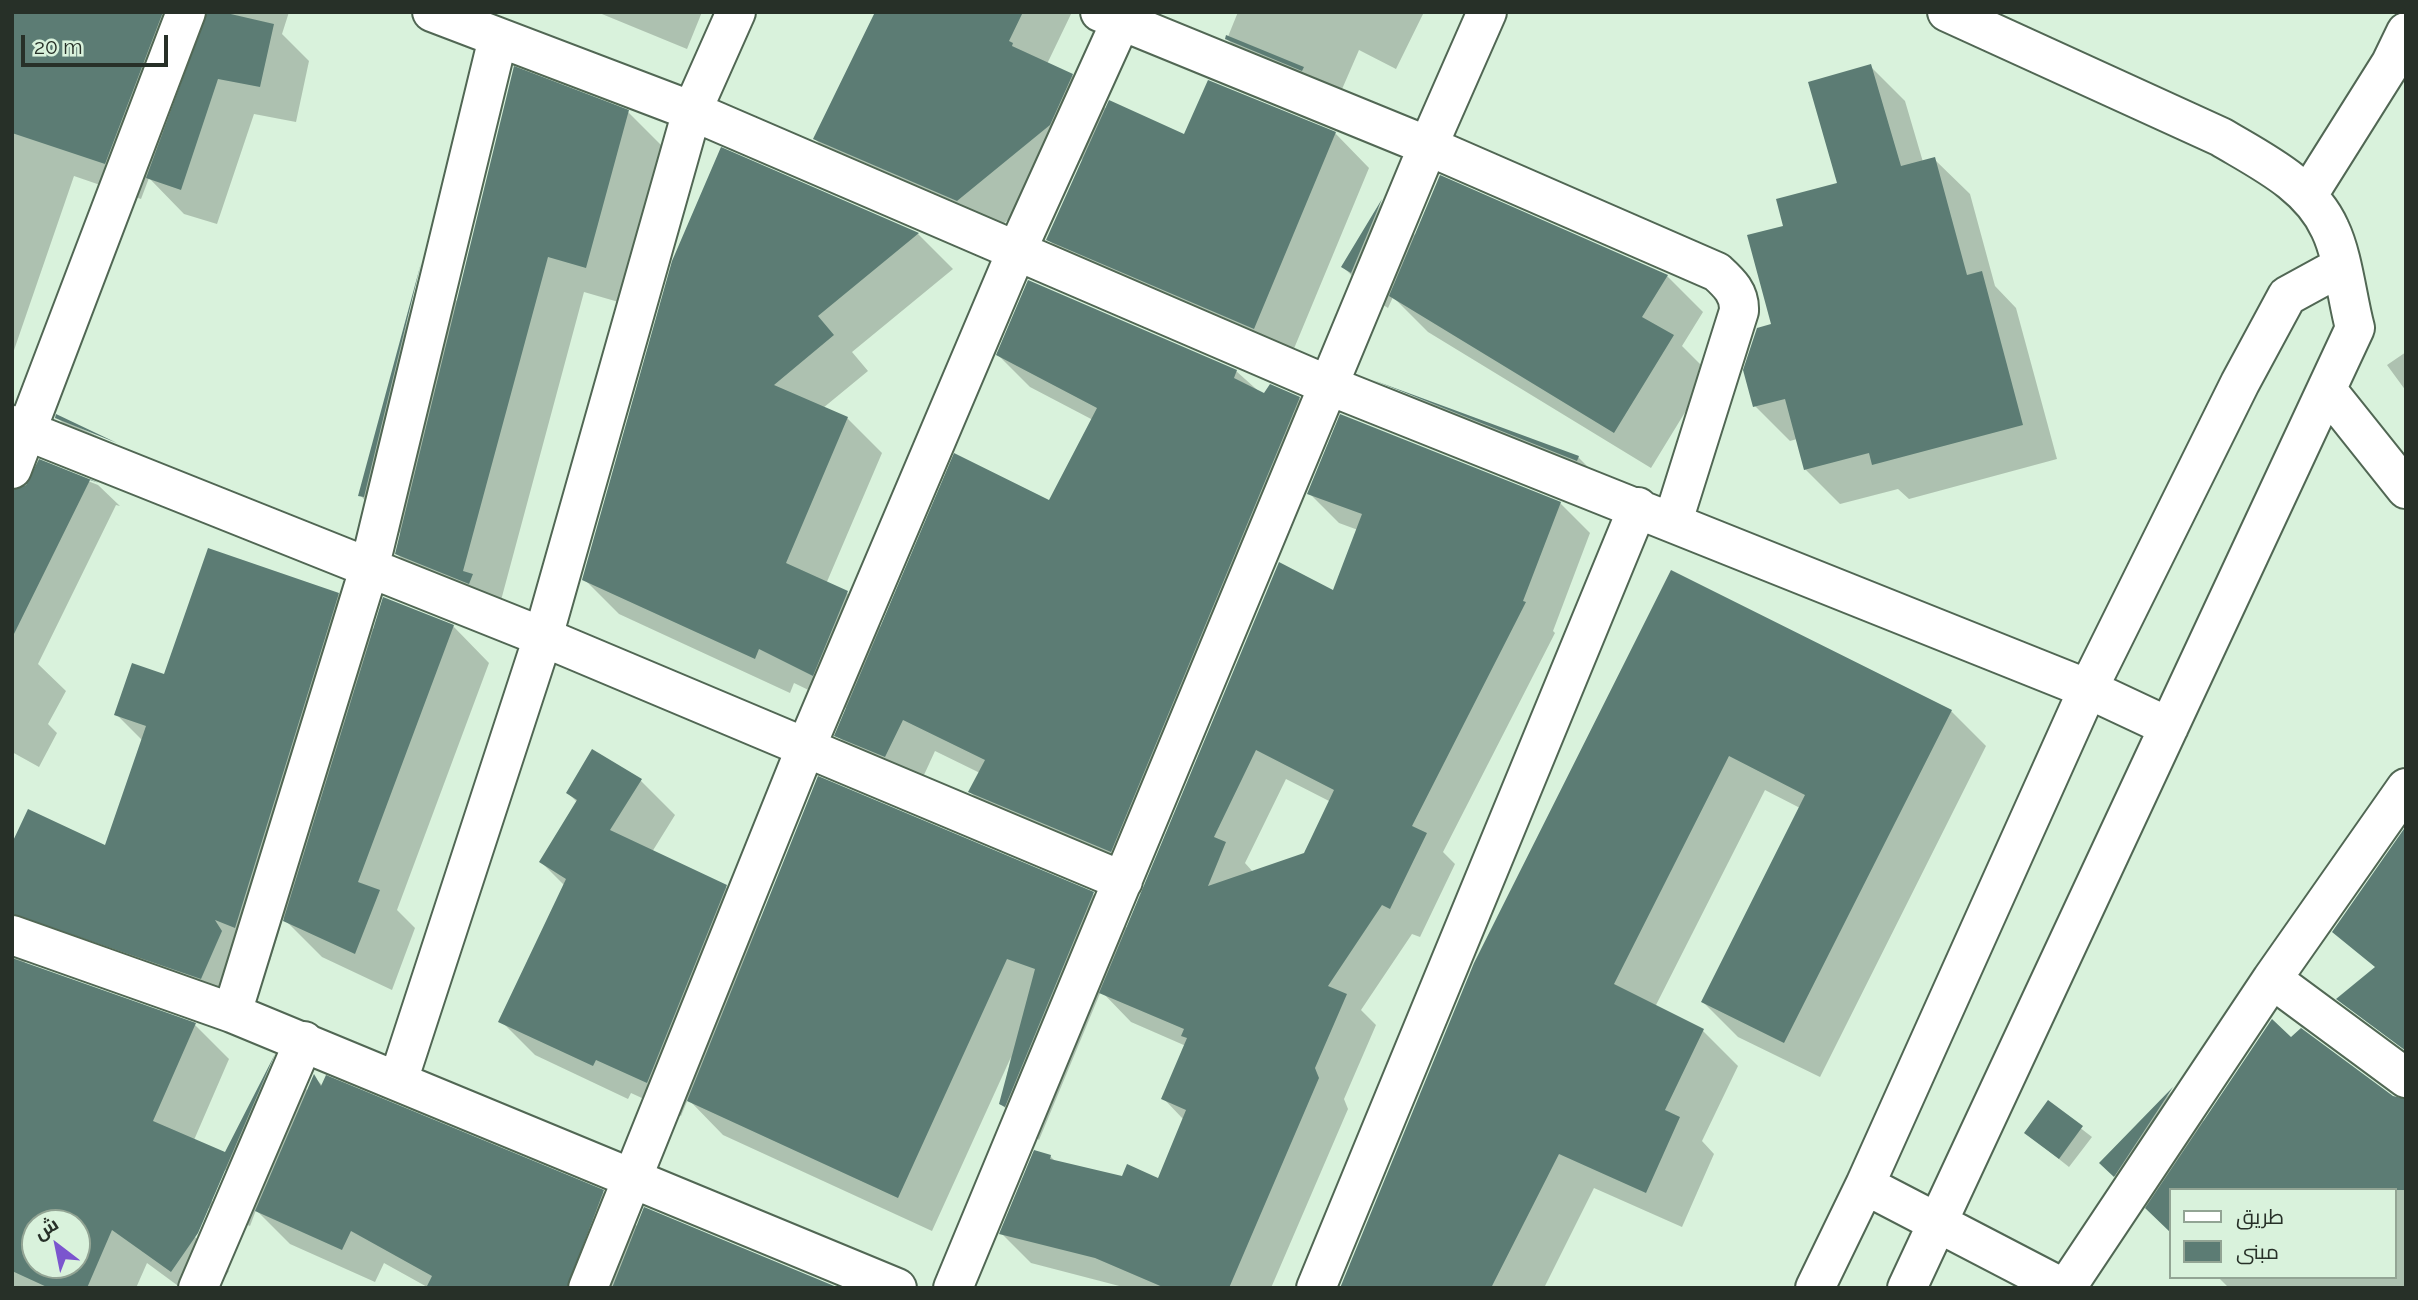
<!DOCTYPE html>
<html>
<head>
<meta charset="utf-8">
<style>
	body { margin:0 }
	#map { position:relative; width:2418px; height:1300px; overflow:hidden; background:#d9f2dc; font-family:Raleway,Cairo,sans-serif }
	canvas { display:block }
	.frame { position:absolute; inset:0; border:14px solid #273028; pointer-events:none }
	.legend { position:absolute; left:2169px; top:1188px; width:228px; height:91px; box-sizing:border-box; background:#d9f2dc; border:2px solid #92a494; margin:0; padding:9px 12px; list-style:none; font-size:21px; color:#273028 }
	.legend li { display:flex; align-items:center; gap:14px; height:35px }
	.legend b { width:35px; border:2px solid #92a494 }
	.north { position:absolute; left:21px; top:1209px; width:70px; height:70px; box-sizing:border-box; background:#d9f2dc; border:2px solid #92a494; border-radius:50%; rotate:328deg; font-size:19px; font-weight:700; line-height:28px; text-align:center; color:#273028 }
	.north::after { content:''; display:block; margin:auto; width:24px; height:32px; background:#7b55ce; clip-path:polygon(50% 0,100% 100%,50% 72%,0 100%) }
	.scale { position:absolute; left:21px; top:35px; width:147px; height:32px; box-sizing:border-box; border:4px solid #273028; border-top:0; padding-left:9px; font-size:21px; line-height:24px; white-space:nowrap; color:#273028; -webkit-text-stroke:5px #d9f2dc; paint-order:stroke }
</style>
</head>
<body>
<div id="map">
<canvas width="2418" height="1300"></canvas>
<div class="frame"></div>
<ul class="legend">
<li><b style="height:9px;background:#fff"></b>طريق</li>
<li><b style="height:19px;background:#5c7c74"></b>مبنى</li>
</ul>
<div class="north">ش</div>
<div class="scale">20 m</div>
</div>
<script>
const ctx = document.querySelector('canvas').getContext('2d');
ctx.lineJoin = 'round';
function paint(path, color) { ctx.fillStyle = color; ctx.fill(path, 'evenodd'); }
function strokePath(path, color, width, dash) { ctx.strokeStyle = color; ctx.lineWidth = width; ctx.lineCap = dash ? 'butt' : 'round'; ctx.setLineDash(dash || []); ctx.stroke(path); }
paint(new Path2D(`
	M 12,12 L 289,12 L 282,34 L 309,61 L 296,122 L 254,114 L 217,224 L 184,214 L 149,178 L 141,199 L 74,176 L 12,356 Z
	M 597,12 L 702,12 L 687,49 Z
	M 877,12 L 1072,12 L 1047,64 L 1072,75 L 1107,110 L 1185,137 L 1335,133 L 1369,168 L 1288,363 L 1082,274 L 1048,239 L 1085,157 L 991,234 L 848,172 L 815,139 Z
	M 1238,12 L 1424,12 L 1396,69 L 1359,50 L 1336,103 L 1260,72 L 1227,39 Z
	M 1870,66 L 1905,101 L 1923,162 L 1934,159 L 1970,194 L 1995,286 L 2016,308 L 2057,459 L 1909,499 L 1898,489 L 1840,504 L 1805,469 L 1797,439 L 1790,441 L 1755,406 L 1773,325 L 1785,227 L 1839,184 Z
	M 628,112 L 664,148 L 622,303 L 584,292 L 500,604 L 434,590 L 397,554 L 402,533 L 396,532 L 360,495 L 422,266 L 458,302 Z
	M 722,150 L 918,234 L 953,269 L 852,352 L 868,371 L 823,408 L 847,418 L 882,453 L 826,584 L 847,593 L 882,628 L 1050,502 L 1093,420 L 1030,387 L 998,355 L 1236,371 L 1264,396 L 1299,398 L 1331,430 L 1143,883 L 1002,824 L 970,792 L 980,773 L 935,751 L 918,788 L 869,768 L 837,735 L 848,709 L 794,683 L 790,693 L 619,614 L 584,579 Z
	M 1382,202 L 1416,236 L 1667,276 L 1703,312 L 1682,346 L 1709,373 L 1651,468 L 1428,332 L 1393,297 L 1388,308 L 1380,303 L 1343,267 Z
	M 2406,352 L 2406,391 L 2387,365 Z
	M 1380,384 L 1578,457 L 1607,486 L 1404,408 Z
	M 57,417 L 116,445 L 140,469 L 86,447 Z
	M 40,462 L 98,485 L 120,506 L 116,505 L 38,664 L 66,691 L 48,724 L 57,733 L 39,767 L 12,752 L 12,492 L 28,487 Z
	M 1309,493 L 1560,503 L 1590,533 L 1553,631 L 1555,633 L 1443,852 L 1455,864 L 1420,937 L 1412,934 L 1361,1010 L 1376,1025 L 1344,1099 L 1348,1109 L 1271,1288 L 1127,1288 L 1031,1263 L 1001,1233 L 1050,1156 L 1056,1162 L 1123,1178 L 1159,1180 L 1184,1120 L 1163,1098 L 1186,1046 L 1131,1022 L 1101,991 L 1039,1140 L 1001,1104 L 1011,1057 L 932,1231 L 723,1135 L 688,1099 L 681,1116 L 631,1093 L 628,1099 L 535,1055 L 501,1021 L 565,886 L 541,862 L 578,803 L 568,793 L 640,780 L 675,815 L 652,852 L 726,887 L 761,922 L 1093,894 L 1128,929 L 1334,592 L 1358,530 L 1339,523 ZM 1286,779 L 1331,802 L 1305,854 L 1253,872 L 1245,863 Z
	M 1672,572 L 1951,711 L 1986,746 L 1820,1077 L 1738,1037 L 1703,1002 L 1800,808 L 1765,790 L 1655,1007 L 1703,1031 L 1738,1066 L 1702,1141 L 1714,1154 L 1682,1227 L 1594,1188 L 1544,1288 L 1342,1288 Z
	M 338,594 L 375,631 L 453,626 L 489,663 L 397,910 L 415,928 L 392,990 L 322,957 L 283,918 L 270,961 L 246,952 L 236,1012 L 33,952 L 24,964 L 195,1025 L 229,1059 L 194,1140 L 226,1154 L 275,1057 L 308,1091 L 314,1077 L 323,1086 L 603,1192 L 638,1227 L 835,1288 L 429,1288 L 384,1263 L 375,1282 L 290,1244 L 256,1210 L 250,1226 L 149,1181 L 195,1237 L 229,1271 L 218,1288 L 181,1288 L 147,1263 L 136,1288 L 12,1288 L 12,847 L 106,848 L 143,741 L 116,714 L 165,676 ZM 223,1170 L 227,1170 L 213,1202 L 210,1200 ZM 35,1223 L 77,1223 L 77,1265 L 35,1265 Z
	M 2290,1039 L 2393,1097 L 2406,1101 L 2406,1288 L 2229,1288 L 2218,1277 L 2395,1277 L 2395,1190 L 2171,1190 L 2171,1232 L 2102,1163 L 2173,1090 L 2205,1122 Z
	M 2048,1103 L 2092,1137 L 2069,1167 L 2026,1133 Z`), '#0003');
paint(new Path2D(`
	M 12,12 L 163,12 L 105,164 L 12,133 Z
	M 207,12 L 222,12 L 274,24 L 260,87 L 218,79 L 181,190 L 146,178 Z
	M 875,12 L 1023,12 L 1009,41 L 1013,43 L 1012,46 L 1073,74 L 1050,125 L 957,201 L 813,139 Z
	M 1226,35 L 1304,67 L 1302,71 L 1225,39 Z
	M 1871,64 L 1901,166 L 1935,157 L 1967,275 L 1982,271 L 2023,425 L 1872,465 L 1869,453 L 1804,470 L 1785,399 L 1753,407 L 1743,370 L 1757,328 L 1771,324 L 1747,235 L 1783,226 L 1776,199 L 1837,183 L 1808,82 Z
	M 514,66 L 629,110 L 586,268 L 548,257 L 463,571 L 473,574 L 469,584 L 395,554 Z
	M 1208,80 L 1336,132 L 1254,329 L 1046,240 L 1109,100 L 1184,134 Z
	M 721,147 L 919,233 L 818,316 L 834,335 L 774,385 L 848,417 L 786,563 L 848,591 L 813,676 L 759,649 L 755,659 L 582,580 L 672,261 Z
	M 1440,175 L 1668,275 L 1642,317 L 1674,335 L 1614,433 L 1389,296 Z
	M 1382,199 L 1351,273 L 1341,267 Z
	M 421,263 L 364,497 L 358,496 Z
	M 1028,280 L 1237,370 L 1234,378 L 1264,393 L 1270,384 L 1300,397 L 1111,852 L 968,792 L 985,760 L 903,720 L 885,757 L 834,736 L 954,453 L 1049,500 L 1097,408 L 996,355 Z
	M 1373,380 L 1579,456 L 1577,461 Z
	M 56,414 L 117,443 L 55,418 Z
	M 1340,414 L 1561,502 L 1523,601 L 1526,602 L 1412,826 L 1427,833 L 1390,909 L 1382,905 L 1328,986 L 1347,994 L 1315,1068 L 1319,1078 L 1229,1288 L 1165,1288 L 1095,1258 L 999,1234 L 1034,1150 L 1051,1155 L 1050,1159 L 1122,1176 L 1127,1164 L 1158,1178 L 1186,1110 L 1161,1099 L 1187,1038 L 1181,1036 L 1184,1029 L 1099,993 L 1279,562 L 1333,590 L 1362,514 L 1307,494 ZM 1256,750 L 1334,790 L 1304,853 L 1208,886 L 1226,842 L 1214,837 Z
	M 39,459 L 99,483 L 90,480 L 12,638 L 12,490 L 26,485 Z
	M 208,548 L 339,593 L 235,928 L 215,920 L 222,931 L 201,979 L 12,914 L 12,843 L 28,809 L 105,845 L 146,726 L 114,715 L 132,663 L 164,674 Z
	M 1671,570 L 1952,710 L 1784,1043 L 1701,1002 L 1805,795 L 1729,756 L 1614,984 L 1704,1029 L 1665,1110 L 1680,1117 L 1646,1193 L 1559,1154 L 1491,1288 L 1340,1288 L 1474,963 Z
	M 383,597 L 454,625 L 358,882 L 380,890 L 355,954 L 283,921 Z
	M 592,749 L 642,779 L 610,830 L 727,885 L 647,1083 L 596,1060 L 593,1066 L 498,1022 L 566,879 L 539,862 L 577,800 L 566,793 Z
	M 818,776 L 1094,892 L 1005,1107 L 999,1104 L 1035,969 L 1007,959 L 898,1198 L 687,1101 Z
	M 2406,826 L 2406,1051 L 2336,999 L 2375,967 L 2332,932 Z
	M 12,958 L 196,1023 L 153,1121 L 225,1152 L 275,1054 L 198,1233 L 171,1272 L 112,1230 L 87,1288 L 49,1288 L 12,1271 ZM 35,1223 L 77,1223 L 77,1265 L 35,1265 Z
	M 2272,1019 L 2291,1037 L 2301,1028 L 2393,1096 L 2406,1099 L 2406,1190 L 2171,1190 L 2171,1233 L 2145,1208 Z
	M 314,1074 L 321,1086 L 326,1075 L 604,1190 L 567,1288 L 426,1288 L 432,1276 L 351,1231 L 342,1250 L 255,1211 Z
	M 2173,1087 L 2114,1177 L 2099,1163 Z
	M 2048,1100 L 2083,1126 L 2059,1159 L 2024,1133 Z
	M 644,1207 L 839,1288 L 612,1288 Z`), '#5c7c74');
const street = new Path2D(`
	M 432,12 L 692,111 L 1330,386 L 2088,689 L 2169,727
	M 1100,12 L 1428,146 L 1717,272 C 1729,283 1740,293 1739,311 L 1673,521
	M 2308,195 L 2391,63 L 2406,32
	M 2327,390 L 2406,489
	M 12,425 L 543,637 L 1123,881
	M 12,469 L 186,12
	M 12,935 L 232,1013 L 897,1288
	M 2272,979 L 2406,1078
	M 232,1013 L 369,569 L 498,38
	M 398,1081 L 543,637 L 692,111 L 736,12
	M 1865,1185 L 2063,1288
	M 198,1288 L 304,1041
	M 588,1288 L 806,747 L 1017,250 L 1125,12
	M 953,1288 L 1428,146 L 1487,12
	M 1316,1288 L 1638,507
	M 1815,1288 L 1865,1185 L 2088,689 L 2240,383 L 2287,296 L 2340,267
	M 1907,1288 L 2355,328 C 2347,298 2343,256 2330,229 C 2310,184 2261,161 2221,137 L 1947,12
	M 2066,1288 L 2272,979 L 2406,788`);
strokePath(street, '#516754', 42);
strokePath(street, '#fff', 38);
</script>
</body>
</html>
